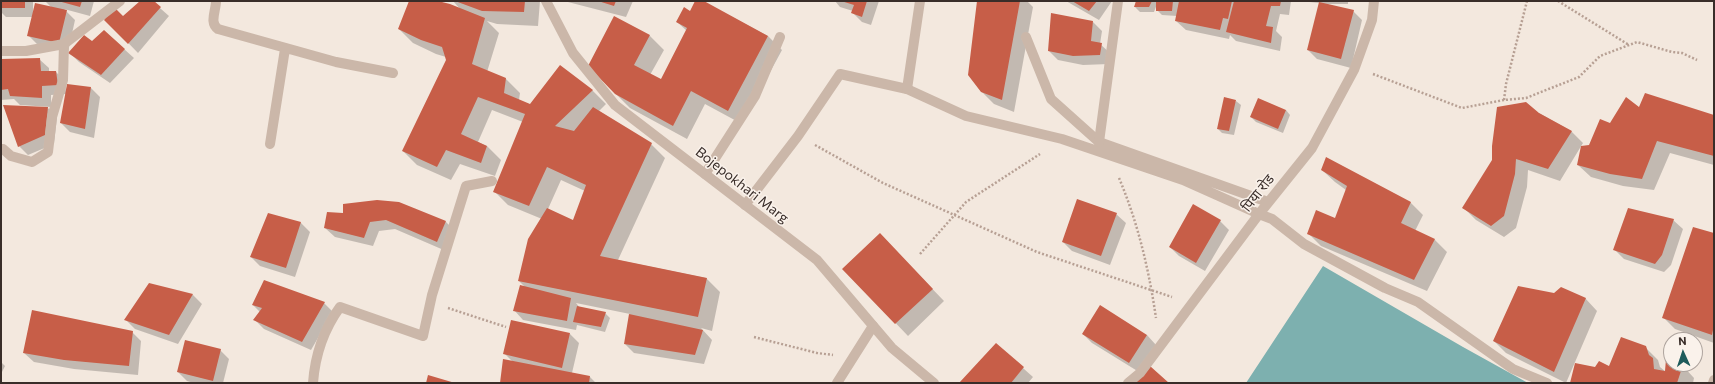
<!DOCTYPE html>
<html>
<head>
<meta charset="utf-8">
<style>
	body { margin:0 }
	#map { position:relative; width:1715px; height:384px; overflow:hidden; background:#f3e8de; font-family:Commissioner,sans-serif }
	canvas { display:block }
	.frame { position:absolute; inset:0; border:2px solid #392d29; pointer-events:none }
	.north { position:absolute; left:1663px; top:332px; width:40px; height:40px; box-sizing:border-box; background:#faf2eb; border:1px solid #ada39d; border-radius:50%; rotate:357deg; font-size:11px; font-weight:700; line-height:16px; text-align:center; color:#392d29 }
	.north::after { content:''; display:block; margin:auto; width:14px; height:18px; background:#1e5b5b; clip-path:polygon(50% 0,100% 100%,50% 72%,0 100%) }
</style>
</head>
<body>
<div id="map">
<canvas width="1715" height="384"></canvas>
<div class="frame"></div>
<div class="north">N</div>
</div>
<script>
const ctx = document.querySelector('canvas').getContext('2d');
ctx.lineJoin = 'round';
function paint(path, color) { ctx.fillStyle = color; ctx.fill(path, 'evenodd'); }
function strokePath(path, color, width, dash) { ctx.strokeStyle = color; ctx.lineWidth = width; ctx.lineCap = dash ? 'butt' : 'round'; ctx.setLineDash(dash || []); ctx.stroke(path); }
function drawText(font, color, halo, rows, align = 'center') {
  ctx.font = font + ' Commissioner,"Noto Sans Devanagari",sans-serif'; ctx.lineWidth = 3; ctx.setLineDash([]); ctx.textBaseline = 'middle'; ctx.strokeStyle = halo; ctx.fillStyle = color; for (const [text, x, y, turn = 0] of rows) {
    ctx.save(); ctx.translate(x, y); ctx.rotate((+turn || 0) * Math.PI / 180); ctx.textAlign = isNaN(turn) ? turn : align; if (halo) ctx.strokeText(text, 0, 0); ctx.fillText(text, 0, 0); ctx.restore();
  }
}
paint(new Path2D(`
	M 1323,266 L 1463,347 L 1528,383 L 1246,383 Z`), '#7db0af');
paint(new Path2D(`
	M 1,1 L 33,1 L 33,11 L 52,8 L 45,1 L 94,1 L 90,16 L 64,9 L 75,20 L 68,52 L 38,45 L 29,36 L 33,17 L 6,17 L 1,12 Z
	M 141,1 L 152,1 L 169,16 L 138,53 L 106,20 L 123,17 Z
	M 410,1 L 434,1 L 461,10 L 453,1 L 540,1 L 538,26 L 497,24 L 487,21 L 499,33 L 487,72 L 506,79 L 520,93 L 519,100 L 531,105 L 592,90 L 606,104 L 599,111 L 651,144 L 665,158 L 618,260 L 706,278 L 720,292 L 712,331 L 701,328 L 712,340 L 704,364 L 634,353 L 625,344 L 630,314 L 576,303 L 580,308 L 605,313 L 610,318 L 605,332 L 577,325 L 576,330 L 523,320 L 514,310 L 525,287 L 519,281 L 542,219 L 508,205 L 494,191 L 523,122 L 492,110 L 478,142 L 487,146 L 501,160 L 495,176 L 460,164 L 451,180 L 417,165 L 403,151 L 448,61 L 446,57 L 436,54 L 413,43 L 399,29 ZM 561,180 L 585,191 L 573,221 L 548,209 Z
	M 564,1 L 633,1 L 626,17 Z
	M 696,1 L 702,1 L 768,36 L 782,50 L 742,124 L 705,104 L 687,139 L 630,108 L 616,94 L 614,18 L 650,36 L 664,50 L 650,75 L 661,80 L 687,31 L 677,22 L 690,12 Z
	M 835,1 L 879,1 L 871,25 L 862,22 L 852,12 L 853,11 L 840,7 Z
	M 978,1 L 1027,1 L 1033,7 L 1014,112 L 994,104 L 982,92 Z
	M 1066,1 L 1112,1 L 1099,20 Z
	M 1137,1 L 1291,1 L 1289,15 L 1280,14 L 1276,31 L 1282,37 L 1280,51 L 1236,41 L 1230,35 L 1229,39 L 1186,30 L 1176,21 L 1177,16 L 1162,15 L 1157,10 L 1157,4 L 1154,12 L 1140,12 L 1135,7 Z
	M 1298,1 L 1348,1 L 1348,4 L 1326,4 L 1353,11 L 1362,20 L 1351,68 L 1317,59 L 1308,50 L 1320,3 Z
	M 1093,22 L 1102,31 L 1100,44 L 1110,53 L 1109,64 L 1083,65 L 1058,60 L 1049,51 Z
	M 104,31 L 134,58 L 110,83 L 79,62 L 70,53 L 92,42 Z
	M 39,59 L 49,68 L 49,72 L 56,72 L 65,81 L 66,92 L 91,88 L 100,97 L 94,138 L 70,132 L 61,123 L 66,94 L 51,95 L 51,107 L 20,105 L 14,99 L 1,100 L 1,60 Z
	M 1236,101 L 1241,105 L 1234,135 L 1222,133 L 1218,129 Z
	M 48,108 L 57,118 L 54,144 L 28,155 L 19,146 Z
	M 1640,108 L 1714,116 L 1714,165 L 1670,153 L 1654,190 L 1623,186 L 1591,177 L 1578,165 L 1590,146 Z
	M 1286,110 L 1290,115 L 1283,133 L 1256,122 L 1251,117 Z
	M 1539,113 L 1571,131 L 1583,143 L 1560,181 L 1528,170 L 1527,187 L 1516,228 L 1504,237 L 1476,220 L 1464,208 L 1493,160 Z
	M 1322,170 L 1410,202 L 1423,215 L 1415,231 L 1435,240 L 1447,252 L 1427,291 L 1321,246 L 1309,234 L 1336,219 L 1346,190 L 1335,182 Z
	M 328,213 L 446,222 L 455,231 L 446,251 L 395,229 L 379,231 L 373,246 L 335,237 L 325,228 Z
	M 1116,214 L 1126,223 L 1110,265 L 1072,251 L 1063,242 Z
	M 269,215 L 301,223 L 310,232 L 295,277 L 260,266 L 251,257 Z
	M 1673,220 L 1683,229 L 1671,265 L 1664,272 L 1624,259 L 1615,250 Z
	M 1220,221 L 1229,230 L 1205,271 L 1179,256 L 1170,247 Z
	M 1714,234 L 1714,343 L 1675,329 L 1663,317 Z
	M 892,247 L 944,301 L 908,336 L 844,269 Z
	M 150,284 L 193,295 L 202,304 L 178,344 L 135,329 L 126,320 Z
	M 1585,298 L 1597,311 L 1566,383 L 1506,353 L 1494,341 Z
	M 324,303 L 333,312 L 311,350 L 264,329 L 255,320 L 260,312 L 253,305 Z
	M 132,332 L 141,341 L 138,375 L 74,369 L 34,362 L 24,353 Z
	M 570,334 L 579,343 L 572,373 L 590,377 L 596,383 L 501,383 L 513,362 L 504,353 Z
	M 1083,334 L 1147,335 L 1156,345 L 1139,372 L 1092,343 Z
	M 996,344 L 1033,377 L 1028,383 L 961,383 Z
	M 1645,347 L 1658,360 L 1660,367 L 1666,372 L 1671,362 L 1671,364 L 1682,365 L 1694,378 L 1693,383 L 1571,383 L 1596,368 L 1610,368 Z
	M 220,350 L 229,359 L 223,383 L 194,383 L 187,381 L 178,372 Z
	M 1,362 L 5,366 L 1,374 Z`), '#0003');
paint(new Path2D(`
	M 1,1 L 25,1 L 25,8 L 1,8 Z
	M 58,1 L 82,1 L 80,7 Z
	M 140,1 L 154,1 L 161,7 L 128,44 L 104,20 L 114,7 L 123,16 Z
	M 409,1 L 438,1 L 450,4 L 485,18 L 472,64 L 506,78 L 504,93 L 530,104 L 560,65 L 593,90 L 555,126 L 574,131 L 593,107 L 652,143 L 600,256 L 707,278 L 698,317 L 518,281 L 528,239 L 547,208 L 573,220 L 586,185 L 547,167 L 529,206 L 493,192 L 525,114 L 478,97 L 461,134 L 487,146 L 481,163 L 446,150 L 437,167 L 402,151 L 446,60 L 442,47 L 421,40 L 398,29 Z
	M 455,1 L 525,1 L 524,12 L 482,11 Z
	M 598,1 L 616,1 L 614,6 Z
	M 695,1 L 704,1 L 768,36 L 728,111 L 691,91 L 673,126 L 615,94 L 588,66 L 614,16 L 650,35 L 634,65 L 661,79 L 687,28 L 676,22 L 684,7 L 690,11 Z
	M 841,1 L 867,1 L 862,17 L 851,13 L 854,5 Z
	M 977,1 L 1020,1 L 1002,100 L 981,92 L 968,75 Z
	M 1072,1 L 1097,1 L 1089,11 Z
	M 1136,1 L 1152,1 L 1149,7 L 1134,7 Z
	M 1156,1 L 1173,1 L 1172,11 L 1156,11 Z
	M 1179,1 L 1232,1 L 1228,19 L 1223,18 L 1220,30 L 1175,21 Z
	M 1234,1 L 1281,1 L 1280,6 L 1271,6 L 1266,26 L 1273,27 L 1271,43 L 1226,32 Z
	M 1319,2 L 1354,10 L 1341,59 L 1307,50 Z
	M 35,3 L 67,10 L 59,43 L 27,36 Z
	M 1051,13 L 1093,21 L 1091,41 L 1102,43 L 1100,55 L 1073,56 L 1048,51 Z
	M 104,30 L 125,49 L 101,75 L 68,53 L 84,35 L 92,41 Z
	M 40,58 L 41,71 L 56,71 L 58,85 L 42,86 L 42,98 L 10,96 L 8,89 L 1,90 L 1,59 Z
	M 67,84 L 91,87 L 85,129 L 60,123 Z
	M 1645,93 L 1714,115 L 1714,156 L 1657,141 L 1642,179 L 1610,174 L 1577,165 L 1581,146 L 1589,145 L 1600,119 L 1610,123 L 1626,97 L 1639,107 Z
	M 1224,97 L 1236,100 L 1229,131 L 1217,129 Z
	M 1258,98 L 1286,110 L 1278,129 L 1250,117 Z
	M 1526,102 L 1539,113 L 1572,131 L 1548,169 L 1516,159 L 1515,174 L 1504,216 L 1491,226 L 1462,208 L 1492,160 L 1492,146 L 1497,107 Z
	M 3,105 L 48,107 L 45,135 L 18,147 Z
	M 1326,157 L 1411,202 L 1401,223 L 1435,239 L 1414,280 L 1307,234 L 1316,210 L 1335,218 L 1347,186 L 1321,170 Z
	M 1077,199 L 1117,213 L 1101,256 L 1062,242 Z
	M 377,200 L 399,202 L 446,221 L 437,242 L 386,220 L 370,222 L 364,238 L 324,228 L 327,212 L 343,213 L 343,204 Z
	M 1193,204 L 1221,220 L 1196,263 L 1169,247 Z
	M 1628,208 L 1674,219 L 1662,255 L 1655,264 L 1613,250 Z
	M 268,213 L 301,222 L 286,268 L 250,257 Z
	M 1693,227 L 1714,233 L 1714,325 L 1712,335 L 1662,318 Z
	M 880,233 L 933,289 L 895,324 L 842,269 Z
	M 264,280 L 325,302 L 302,342 L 253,320 L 262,308 L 252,305 Z
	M 149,283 L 193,294 L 169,335 L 124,320 Z
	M 520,285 L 571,298 L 567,321 L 513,311 Z
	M 1518,286 L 1554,293 L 1561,287 L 1586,298 L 1554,372 L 1493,341 Z
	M 1100,305 L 1147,335 L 1129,363 L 1082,334 Z
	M 577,306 L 606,312 L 601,327 L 573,322 Z
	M 32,310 L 133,331 L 129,366 L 64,360 L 23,353 Z
	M 629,314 L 703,330 L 695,355 L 624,344 Z
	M 511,320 L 570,333 L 562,368 L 503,354 Z
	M 1621,337 L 1646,346 L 1649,355 L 1653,358 L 1654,369 L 1665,371 L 1666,359 L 1671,361 L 1671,364 L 1683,365 L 1677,383 L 1570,383 L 1575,363 L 1595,367 L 1599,361 L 1609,366 Z
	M 185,340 L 221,349 L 213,381 L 177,372 Z
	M 996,343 L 1024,367 L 1011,383 L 959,383 Z
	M 503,359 L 590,376 L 589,383 L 500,383 Z
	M 1150,366 L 1169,383 L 1135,383 Z
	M 428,375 L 455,383 L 426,383 Z`), '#c75e48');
strokePath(new Path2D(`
	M 1558,1 L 1629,45
	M 1373,74 L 1462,108 L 1504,100 L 1526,98 L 1579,77 L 1600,56 L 1637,42 L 1672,52 L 1682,53 L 1697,60
	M 1504,100 L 1506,84 L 1527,1
	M 815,145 L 883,183 L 1037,252 L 1172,297
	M 1119,178 C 1138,223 1149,270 1156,318
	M 920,254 L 966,202 L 1040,154
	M 448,308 L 506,327
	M 754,337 L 817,353 L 833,355`), '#b7a094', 2.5, [2, 2]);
strokePath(new Path2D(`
	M 1026,37 L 1051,99 L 1099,142 L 1268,202
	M 705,174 L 755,96 L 780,37
	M 745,205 L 798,136 L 840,74 L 907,89 L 966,116 L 1062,139 L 1183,180 L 1259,214
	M 837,383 L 873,326`), '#cbb7a9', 10);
strokePath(new Path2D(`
	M 216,1 C 216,11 209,23 218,29 L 336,62 L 393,73
	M 546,1 L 573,53 L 615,105 L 817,260 L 892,348 L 934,383
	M 1,51 L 26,51 L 64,44 L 120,1
	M 907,89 L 920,1
	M 1099,142 L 1118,1
	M 270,144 L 285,49
	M 1,149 L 3,149 L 11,156 L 32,162 L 48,152 L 52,117 L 63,80 L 64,44
	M 1259,214 L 1272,219 L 1304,244 L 1385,288 L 1418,302 L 1513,369 L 1547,383
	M 313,383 C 315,356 324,329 340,307 L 423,336 L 432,295 L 466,186 L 492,181
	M 1128,383 L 1140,373 L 1259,214 L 1312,148 L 1354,70 L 1372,20 L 1374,1
	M 1713,383 L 1714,380`), '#cbb7a9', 10);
drawText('14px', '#392d29', '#faf2eb', [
	["Bojepokhari Marg",742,185,38],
	["पिया रोड",1258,193,-52]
]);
</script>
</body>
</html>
